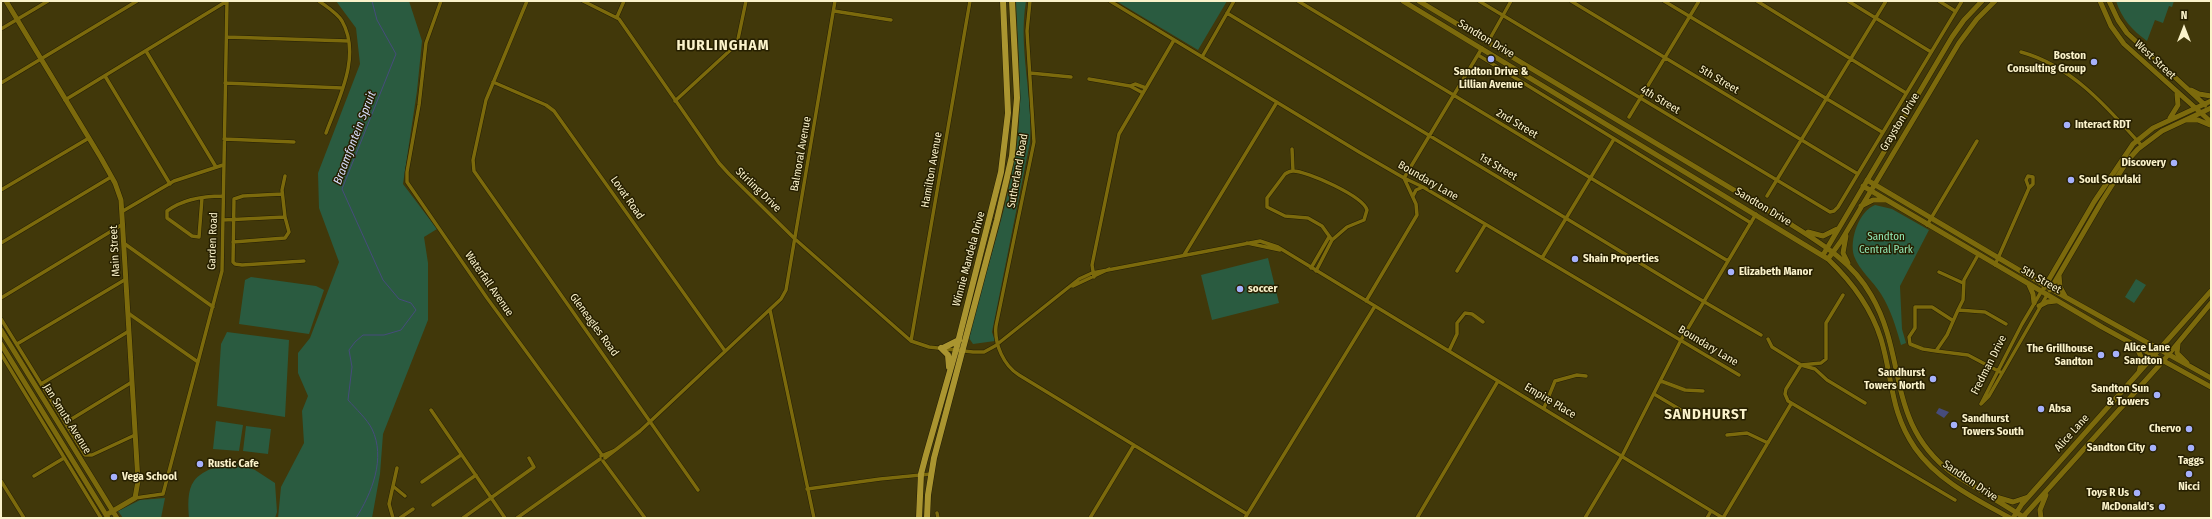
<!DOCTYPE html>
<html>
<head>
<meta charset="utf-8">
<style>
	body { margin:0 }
	#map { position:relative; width:2212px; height:519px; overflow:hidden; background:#41380a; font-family:"Fira Sans Condensed",sans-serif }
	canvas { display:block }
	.frame { position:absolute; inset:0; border:2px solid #faf2ca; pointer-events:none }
	.north { position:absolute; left:2164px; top:8px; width:40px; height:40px; -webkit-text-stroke:3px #261f00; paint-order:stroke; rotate:0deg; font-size:11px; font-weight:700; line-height:16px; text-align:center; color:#faf2ca }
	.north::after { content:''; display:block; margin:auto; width:14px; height:18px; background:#faf2ca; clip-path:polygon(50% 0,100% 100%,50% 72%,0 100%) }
</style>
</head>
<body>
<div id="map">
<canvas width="2212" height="519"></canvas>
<div class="frame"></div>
<div class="north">N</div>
</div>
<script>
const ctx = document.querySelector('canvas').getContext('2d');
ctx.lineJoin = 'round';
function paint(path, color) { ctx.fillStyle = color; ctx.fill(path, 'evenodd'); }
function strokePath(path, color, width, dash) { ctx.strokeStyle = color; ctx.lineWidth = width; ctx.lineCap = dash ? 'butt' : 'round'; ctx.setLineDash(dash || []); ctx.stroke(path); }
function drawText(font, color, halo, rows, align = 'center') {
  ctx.font = font + ' "Fira Sans Condensed",sans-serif'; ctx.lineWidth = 3; ctx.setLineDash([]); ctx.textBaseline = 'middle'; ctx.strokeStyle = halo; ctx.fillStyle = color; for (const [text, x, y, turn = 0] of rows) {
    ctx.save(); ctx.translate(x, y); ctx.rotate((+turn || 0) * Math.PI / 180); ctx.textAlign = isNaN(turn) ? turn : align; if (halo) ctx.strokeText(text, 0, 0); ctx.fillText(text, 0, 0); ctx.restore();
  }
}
paint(new Path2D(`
	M 336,1 L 409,1 L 422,41 L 417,91 L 403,184 L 437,229 L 424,237 L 428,263 L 428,320 L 383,434 L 380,474 L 372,518 L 278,518 L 281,487 L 304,443 L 302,411 L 308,396 L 298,373 L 298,353 L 310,338 L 339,262 L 319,208 L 318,173 L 360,64 L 356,28 Z
	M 1016,1 L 1026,1 C 1018,48 1033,95 1030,142 L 992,332 L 995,341 L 973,344 L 969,338 C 984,273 1008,210 1017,144 C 1023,97 1018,48 1016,1 Z
	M 1116,1 L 1227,1 L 1198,50 Z
	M 2116,1 L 2174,1 L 2172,7 L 2169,6 L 2163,23 L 2155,20 L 2147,41 C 2132,30 2122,19 2116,1 Z
	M 1875,205 L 1892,209 L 1929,230 L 1900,286 L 1902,329 L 1906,343 L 1901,345 C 1896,327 1891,310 1881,294 C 1873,281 1859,270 1854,256 C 1849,240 1859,211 1875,205 Z
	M 1268,258 L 1279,303 L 1212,320 L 1201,275 Z
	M 251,277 L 316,286 L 324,290 L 309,334 L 239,324 L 245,280 Z
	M 2136,279 L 2146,285 L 2134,303 L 2125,297 Z
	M 227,332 L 289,340 L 285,417 L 217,406 L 221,344 Z
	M 216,421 L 243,425 L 239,451 L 213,449 Z
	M 246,426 L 271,429 L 268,454 L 243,451 Z
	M 237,463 L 255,470 L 275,483 L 277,512 L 275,518 L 189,518 C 188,507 187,490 194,481 C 203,469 223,464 237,463 Z
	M 165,498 L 161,518 L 123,518 L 118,511 L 140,500 Z`), '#2a5b40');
paint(new Path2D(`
	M 1939,408 L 1949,412 L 1944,418 L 1936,413 Z`), '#464c7c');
strokePath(new Path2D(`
	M 356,518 C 372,493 386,458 372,429 C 367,419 356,409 348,400 L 352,367 L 349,350 L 355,342 L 363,335 L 384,335 L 401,330 L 416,310 L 411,303 L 399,299 L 383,280 L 342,189 L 396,54 L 377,20 L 372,1`), '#464c7c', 1);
const street = new Path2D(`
	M 319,1 C 327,7 337,13 342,21 C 362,56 338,100 326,133
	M 441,1 L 426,43 L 419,105 L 407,172 L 407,182 L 487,298 L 602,455
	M 527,1 L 486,100 L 473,160 L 474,171 L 698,490
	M 583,1 L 619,19 L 719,163 L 729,174 L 795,239 L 911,341 L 929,347 L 973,352 L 984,352 L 995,346 L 1079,279 L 1092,273 L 1260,241 L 1278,247 L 1723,518
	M 1030,1 L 1027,31 L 1034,142 L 996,326 C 994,344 1004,366 1019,375 L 1247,514
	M 1110,1 L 1359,152 L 1404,178 L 1423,187 L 1739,375
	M 1298,1 L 1728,261
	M 1479,1 L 1830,212 L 1834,211 L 1838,207 L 1962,1
	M 1571,1 L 1858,174
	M 1664,1 L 1882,132
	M 1757,1 L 1906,93
	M 1848,1 L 1931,52
	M 1939,1 L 1955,11
	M 834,11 L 891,20
	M 1227,13 L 1696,297 L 1761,335
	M 617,17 L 624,1
	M 1,29 L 48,1
	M 227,37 L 348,41
	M 1488,42 L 1511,1
	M 146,51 L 216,167
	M 2021,52 C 2072,66 2107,107 2141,145
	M 1478,55 L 1751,223
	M 1202,57 L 1234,1
	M 1030,73 L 1071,77
	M 105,76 L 170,184
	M 1089,79 L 1130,86 L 1143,93
	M 493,82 L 546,105 L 554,111 L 725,351
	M 1,83 L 137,1
	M 225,83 L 342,88
	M 1130,86 L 1135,84 L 1146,88
	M 65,100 L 227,1
	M 675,101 L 737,44 L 746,1
	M 1629,117 L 1699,1
	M 224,139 L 294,142
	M 1292,149 L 1293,171
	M 1,190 L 89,138
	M 282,194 L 243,196 L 234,199 L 233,262 L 235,264 L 242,265 L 304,261
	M 1413,196 L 1416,190 L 1423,187
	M 1767,196 L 1886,1
	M 202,198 L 199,237 L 192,236 L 167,218 L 167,211 C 183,199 203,196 223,196
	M 123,211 L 174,181 L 223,165
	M 223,220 L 285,217 L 282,190 L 285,176
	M 1927,225 L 1977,141
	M 233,242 L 285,238 L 289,232 L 285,217
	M 1,243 L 111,177
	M 1247,243 L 1280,250
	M 125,244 L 213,307
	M 1184,255 L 1277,102
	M 1542,258 L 1614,139
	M 1995,265 L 2029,188 L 2033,184 L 2033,177 L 2028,176 L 2026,180 L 2029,188
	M 1311,268 L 1329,237
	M 1316,271 L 1332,240 L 1347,227 L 1364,220 L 1367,210 C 1363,196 1307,171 1293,171 C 1290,171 1288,172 1285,174 L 1267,198 L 1267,207 L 1285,216 L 1308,218 L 1322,226 L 1332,240
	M 1457,271 L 1485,225
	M 1939,272 L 1963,283
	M 1094,277 L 1092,265 L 1119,134 L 1174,40
	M 1073,286 L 1109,269
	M 1843,295 L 1826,323 L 1826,359 L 1821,363 L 1801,365 L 1786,389 L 1785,394 L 1788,401 L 1955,500
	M 1,298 L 123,224
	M 1366,301 L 1417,215 L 1416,204 L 1404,178 L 1482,48
	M 770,310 L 814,518
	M 1958,310 L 1963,300 L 1964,280 L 1978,255
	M 128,313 L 198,362
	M 1,319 L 85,455 L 92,455 L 135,435
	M 1768,339 L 1772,347 L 1801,365 L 1815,369 L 1827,380 L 1865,403
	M 911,341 L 970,1
	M 17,344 L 126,279
	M 1449,351 L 1457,334 L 1457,323 L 1465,313 L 1472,314 L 1483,322
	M 1936,351 L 1923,349 L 1910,344 L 1909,337 L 1915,328 L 1915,307 L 1932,307 L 1952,320
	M 1,354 L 101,518
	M 2002,373 L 1968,355 L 1936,351 L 1947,335 L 1958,310 L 1985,312 L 2006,324
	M 1661,381 L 1685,390 L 1703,391
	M 41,384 L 129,331
	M 1654,394 L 1691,416
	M 1981,404 L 1989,396 L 2047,295
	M 1981,404 L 2022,324 L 2041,292
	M 1544,408 L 1555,381 L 1577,375 L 1586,376
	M 431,410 L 505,518
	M 65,423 L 132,382
	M 1727,435 L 1747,433 L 1768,443
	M 601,456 L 613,451
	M 605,458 L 640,431 L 781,299 L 786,290 L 835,1
	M 603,461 L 645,518
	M 34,476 L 64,458
	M 1,481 L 24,518
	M 422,482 L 461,455
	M 394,487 L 405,496
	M 807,489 L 880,479 L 931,474
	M 135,498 L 163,494 L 222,271 L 227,1
	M 433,505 L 476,475
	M 937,513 L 938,518
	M 393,518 L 389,504 L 397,468
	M 400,518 L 413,509
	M 463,518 L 534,467 L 529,458
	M 517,518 L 600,459
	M 1090,518 L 1134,445
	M 1245,518 L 1375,306
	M 1417,518 L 1498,381
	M 1585,518 L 1622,456 L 1681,340 L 1756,214
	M 1707,518 L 1711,511
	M 1723,518 L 1791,404`);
const secondary = new Path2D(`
	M 6,1 L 101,158 L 115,183 L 121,200 L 138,481 L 135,498 L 106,515
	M 1403,1 L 1828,259 C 1852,282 1871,307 1881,339 C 1893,379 1890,412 1915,448 C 1938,481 1976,499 2010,518
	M 1419,1 L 1787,222 C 1819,242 1852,261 1871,295 C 1908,358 1885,422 1952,473 L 2025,518
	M 2100,1 L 2111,26 L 2124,44 L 2211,122
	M 2109,1 L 2118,20 L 2127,33 L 2205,105
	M 2191,90 L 2199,94 L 2211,96
	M 2170,118 L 2178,105 L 2177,94
	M 2187,120 L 2198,120 L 2210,125
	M 1867,180 L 2051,289 L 2211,378
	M 1863,186 L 2102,327 L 2211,387
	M 1861,206 L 1873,200 L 1885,200
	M 1808,232 L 1823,236 L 1837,229
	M 1846,236 L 1843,253 L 1848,263
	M 1823,255 L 1952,37 L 1964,20 L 1982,1
	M 1828,259 L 1841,241 L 1959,43 L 1977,19 L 1995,1
	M 2059,275 L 2060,287 L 2065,296
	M 2029,285 L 2033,294 L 2034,303
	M 2044,288 L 2094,202 L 2133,144 L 2153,128 L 2211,101
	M 2050,290 L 2102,201 L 2128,160 L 2138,149 L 2162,131 L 2211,108
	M 2039,306 L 2047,302 L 2056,301
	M 1,330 L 117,518
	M 1,344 L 108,518
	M 2178,344 L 2177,353 L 2187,363
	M 2137,348 L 2142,359 L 2139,372
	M 1996,497 L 2013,502 L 2028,497
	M 2013,518 L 2022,504 L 2211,291
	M 2022,518 L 2163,361 L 2211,303
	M 2041,518 L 2040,510 L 2046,495`);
const primary = new Path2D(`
	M 941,348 L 948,355 L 949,367
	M 943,348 L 959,340
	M 919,518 L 921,474 L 926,455 L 956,350 L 1001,172 L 1008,113 L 1003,1
	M 927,518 L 928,495 L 934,458 L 997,220 L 1012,156 L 1017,98 L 1012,1`);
strokePath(street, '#251f05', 4.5);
strokePath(secondary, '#251f05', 6);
strokePath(primary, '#251f05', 7);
strokePath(street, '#7c6a0c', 3.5);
strokePath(secondary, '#7c6a0c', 5);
strokePath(primary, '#aa9530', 6);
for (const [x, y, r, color] of [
	[1491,59,4,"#a6b1fc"],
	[2094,62,4,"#a6b1fc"],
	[2067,125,4,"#a6b1fc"],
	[2174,163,4,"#a6b1fc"],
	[2071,180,4,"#a6b1fc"],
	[1575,259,4,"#a6b1fc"],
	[1731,272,4,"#a6b1fc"],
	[1240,289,4,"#a6b1fc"],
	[2116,354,4,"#a6b1fc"],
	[2101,355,4,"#a6b1fc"],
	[1933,379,4,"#a6b1fc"],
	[2157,395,4,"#a6b1fc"],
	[2041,409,4,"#a6b1fc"],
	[1954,425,4,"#a6b1fc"],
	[2189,429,4,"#a6b1fc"],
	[2153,448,4,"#a6b1fc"],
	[2191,448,4,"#a6b1fc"],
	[200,464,4,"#a6b1fc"],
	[2189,474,4,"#a6b1fc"],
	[114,477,4,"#a6b1fc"],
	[2137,493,4,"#a6b1fc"],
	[2162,507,4,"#a6b1fc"]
]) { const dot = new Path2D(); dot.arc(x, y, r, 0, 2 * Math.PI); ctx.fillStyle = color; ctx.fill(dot); strokePath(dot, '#261f00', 1.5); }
drawText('11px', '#faf2ca', '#261f00', [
	["Sandton Drive",1486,39,31],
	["West Street",2155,60,43],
	["5th Street",1719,80,31],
	["4th Street",1660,100,31],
	["Grayston Drive",1900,122,-59],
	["2nd Street",1517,124,31],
	["Balmoral Avenue",801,154,-80],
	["1st Street",1498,167,31],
	["Hamilton Avenue",932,170,-80],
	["Sutherland Road",1018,171,-80],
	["Boundary Lane",1428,181,30],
	["Stirling Drive",758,190,44],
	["Lovat Road",627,198,55],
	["Sandton Drive",1763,207,31],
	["Garden Road",213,241,-88],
	["Main Street",115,251,-93],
	["Winnie Mandela Drive",969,259,-75],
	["5th Street",2041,280,30],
	["Waterfall Avenue",489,284,55],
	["Gleneagles Road",594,325,54],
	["Boundary Lane",1708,346,31],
	["Fredman Drive",1989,365,-63],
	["Empire Place",1550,401,31],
	["Jan Smuts Avenue",67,419,58],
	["Alice Lane",2072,433,-48],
	["Sandton Drive",1970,481,34]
]);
drawText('bold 11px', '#faf2ca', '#261f00', [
	["Boston",2086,56,"right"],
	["Consulting Group",2086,69,"right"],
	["Sandton Drive &",1491,72,"center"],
	["Lillian Avenue",1491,85,"center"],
	["Interact RDT",2075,125],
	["Discovery",2166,163,"right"],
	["Soul Souvlaki",2079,180],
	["Shain Properties",1583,259],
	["Elizabeth Manor",1739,272],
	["soccer",1248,289],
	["Alice Lane",2124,348],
	["Sandton",2124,361],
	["The Grillhouse",2093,349,"right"],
	["Sandton",2093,362,"right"],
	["Sandhurst",1925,373,"right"],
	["Towers North",1925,386,"right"],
	["Sandton Sun",2149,389,"right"],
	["& Towers",2149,402,"right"],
	["Absa",2049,409],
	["Sandhurst",1962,419],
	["Towers South",1962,432],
	["Chervo",2181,429,"right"],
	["Sandton City",2145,448,"right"],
	["Taggs",2191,461,"center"],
	["Rustic Cafe",208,464],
	["Vega School",122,477],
	["Nicci",2189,487,"center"],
	["Toys R Us",2129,493,"right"],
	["McDonald's",2154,507,"right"]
], 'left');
drawText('11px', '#91e7b4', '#261f00', [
	["Sandton",1886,237],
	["Central Park",1886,250]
]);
drawText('italic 12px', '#d6dcfb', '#261f00', [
	["Braamfontein Spruit",355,138,-69]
]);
ctx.letterSpacing = '1px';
drawText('bold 15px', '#faf2ca', '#261f00', [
	["HURLINGHAM",723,46],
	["SANDHURST",1706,415]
]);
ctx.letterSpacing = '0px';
</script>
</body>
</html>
